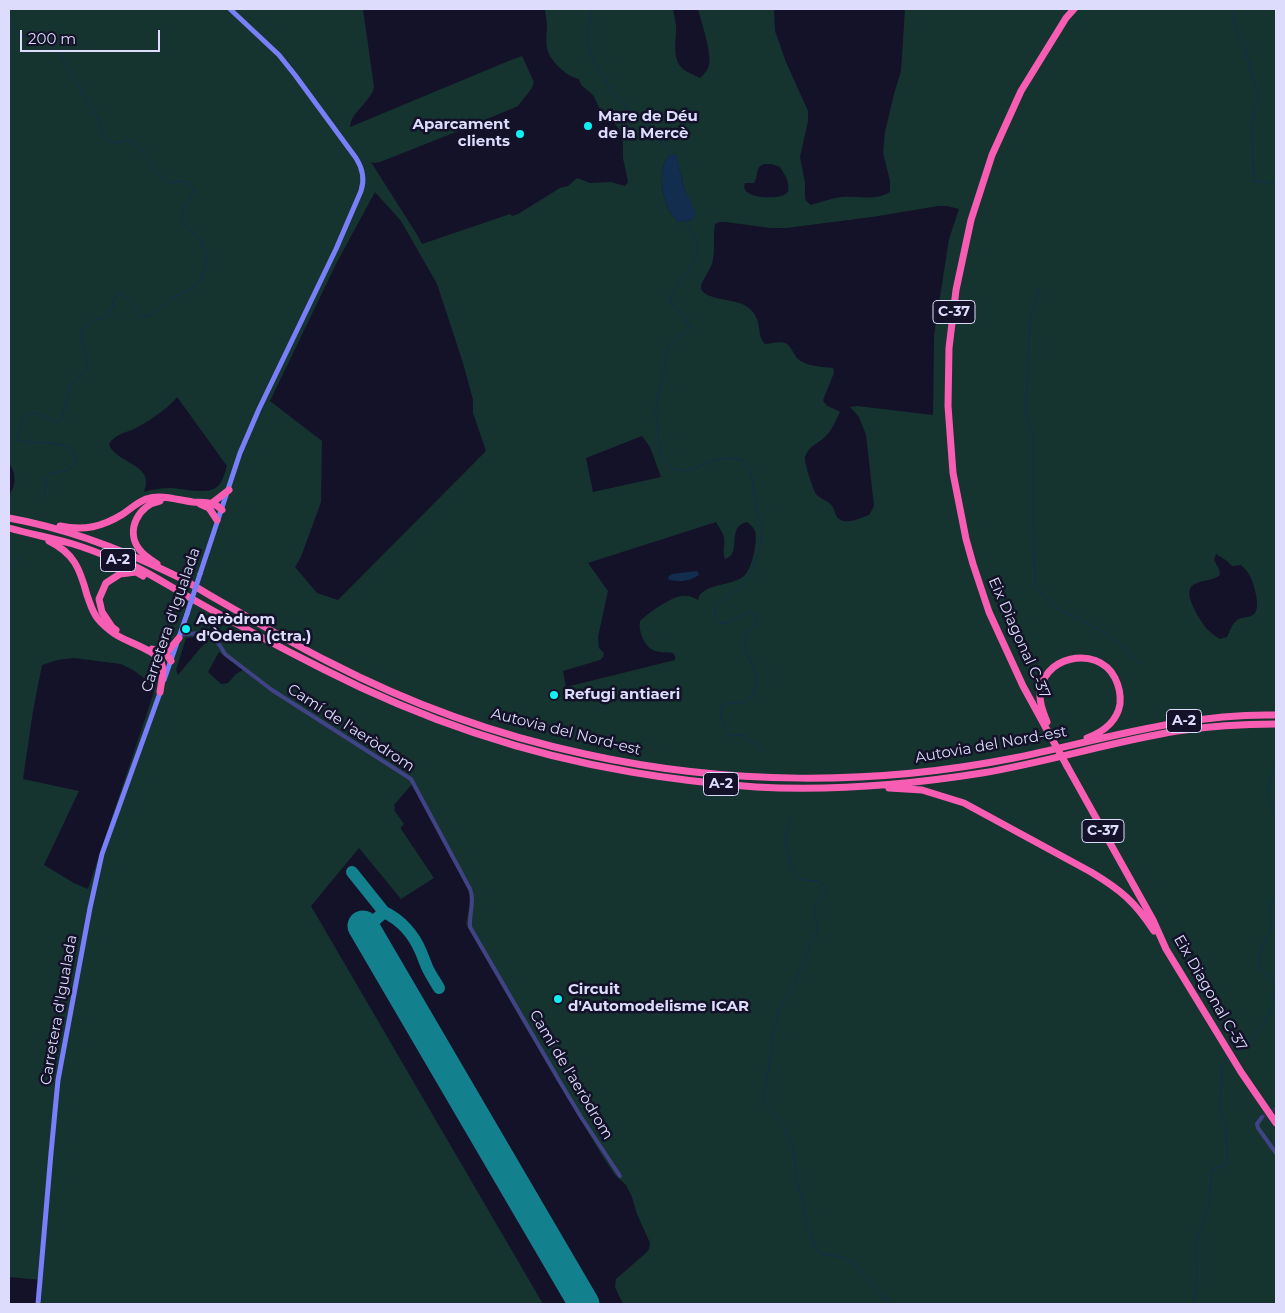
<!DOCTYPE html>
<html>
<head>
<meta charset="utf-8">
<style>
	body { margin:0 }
	#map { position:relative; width:1285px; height:1313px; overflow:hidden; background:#141229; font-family:Montserrat,sans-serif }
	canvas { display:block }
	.frame { position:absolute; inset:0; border:10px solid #dddcfd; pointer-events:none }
	.scale { position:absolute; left:20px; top:30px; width:140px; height:22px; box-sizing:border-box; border:2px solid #dddcfd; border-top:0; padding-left:6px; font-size:15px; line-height:18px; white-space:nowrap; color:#dddcfd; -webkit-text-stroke:4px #141229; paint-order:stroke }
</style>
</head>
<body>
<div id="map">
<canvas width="1285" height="1313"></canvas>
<div class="frame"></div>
<div class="scale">200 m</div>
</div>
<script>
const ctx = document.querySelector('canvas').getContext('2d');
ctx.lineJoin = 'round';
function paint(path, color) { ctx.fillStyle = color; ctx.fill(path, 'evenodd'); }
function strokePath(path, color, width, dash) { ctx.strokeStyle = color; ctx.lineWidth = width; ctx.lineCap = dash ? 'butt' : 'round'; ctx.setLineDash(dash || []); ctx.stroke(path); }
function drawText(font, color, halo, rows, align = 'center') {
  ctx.font = font + ' Montserrat,sans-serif'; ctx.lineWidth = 5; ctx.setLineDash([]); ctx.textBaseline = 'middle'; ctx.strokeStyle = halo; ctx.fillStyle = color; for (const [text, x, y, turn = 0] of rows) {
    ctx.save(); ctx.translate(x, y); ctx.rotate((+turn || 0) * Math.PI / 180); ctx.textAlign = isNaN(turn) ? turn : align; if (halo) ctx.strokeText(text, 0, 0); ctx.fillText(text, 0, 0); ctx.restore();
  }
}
paint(new Path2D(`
	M 9,9 L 363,9 L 374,87 C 371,102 350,113 350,127 L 506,62 L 522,56 L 534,82 L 532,88 L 518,106 L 461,130 L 380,162 L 374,163 L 371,162 L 416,233 L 422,244 L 510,214 L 512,216 L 518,214 L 560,188 L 568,186 L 577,178 L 590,183 L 611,182 L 625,186 L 628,182 L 623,158 L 623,143 L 619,129 L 612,121 L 603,115 L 593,95 L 581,85 L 579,79 C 571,77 567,74 561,69 C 544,53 546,46 547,25 C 547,20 545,14 545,9 L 673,9 C 674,14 675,20 676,25 C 677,39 671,57 682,68 C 687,73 695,75 700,78 C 704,74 708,70 709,65 C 712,53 701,21 698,9 L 774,9 L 775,31 L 786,62 L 808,111 L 808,121 L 800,157 L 805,183 L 805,196 L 806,201 L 811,205 C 821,202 832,198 842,197 C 859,196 875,201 890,192 L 890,181 L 883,153 L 885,132 L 894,94 L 901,71 L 905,9 L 1276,9 L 1276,1304 L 623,1304 L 615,1287 L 616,1279 L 646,1253 L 649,1249 L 650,1243 L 637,1214 L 632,1197 L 626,1185 L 615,1175 L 603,1157 L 524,1025 L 466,924 L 471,897 L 468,888 L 412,784 L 394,805 L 395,808 L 394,810 L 404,824 L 401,827 L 401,829 L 434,878 L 401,899 L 359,848 L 311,906 L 543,1304 L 41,1304 L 42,1280 L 9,1277 L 9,495 C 16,486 17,473 9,464 ZM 676,155 L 684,188 L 687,194 L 692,220 L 679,222 C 662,209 657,175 667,157 ZM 764,164 L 772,164 L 780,167 C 785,175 790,182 788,192 C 785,194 785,195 781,196 C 772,199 739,198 745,183 L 754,183 C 759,176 754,168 764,164 ZM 375,192 L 401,221 L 437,284 L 463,363 L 473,400 L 473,413 L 486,451 L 338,600 L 317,593 L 295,567 L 301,557 L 321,502 L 322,441 L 270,401 L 336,264 ZM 938,206 L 947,206 L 959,209 L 949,239 L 934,335 L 933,415 L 857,406 L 850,407 L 859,417 L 866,435 L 874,506 L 869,515 C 860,518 847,525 839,519 C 835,516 835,510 832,506 C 828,500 820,499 816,494 C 813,489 804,463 805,457 C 808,446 820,443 827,435 C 833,428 836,420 840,412 C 833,407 826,408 823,400 L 834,373 L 833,368 C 822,367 806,366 798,359 C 793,354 791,345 785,343 C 779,341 771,344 765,344 C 755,332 764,323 750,309 C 743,302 731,301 721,299 C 683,291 711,278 713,259 C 715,248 713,236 715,224 L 719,222 L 726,222 L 770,228 L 786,228 L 872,217 ZM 177,397 L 227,466 C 225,472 223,480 219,485 C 210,496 185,489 172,488 C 163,488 153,489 144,492 C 156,463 115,464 109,444 C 115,434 126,433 136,428 C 149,421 169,408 177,397 ZM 642,436 L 650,447 L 661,477 L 593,492 L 586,458 ZM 716,522 C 719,528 723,532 724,538 C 725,545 722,552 725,559 C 743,554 725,527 747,522 C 751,525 753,527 755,531 C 758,541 752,569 744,576 C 731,587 701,583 698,600 C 693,597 688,595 682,596 C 670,597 649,613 640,621 C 638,630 644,646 653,650 C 658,653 667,652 673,653 L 675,656 L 675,660 L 566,687 L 563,671 L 600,660 L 603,657 L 604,653 L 599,648 L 598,637 L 608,591 L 588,563 ZM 1216,554 L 1227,561 L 1232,566 L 1241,565 C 1244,568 1247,571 1249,574 C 1253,581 1261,606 1255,613 C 1250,619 1243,616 1237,620 C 1232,624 1230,631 1227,637 L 1220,639 C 1215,636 1211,633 1207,629 C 1201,622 1184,596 1191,587 C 1198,579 1212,582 1220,575 L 1219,569 L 1214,560 ZM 195,637 L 201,637 L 206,639 L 208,641 L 202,646 L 178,675 L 176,670 L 186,638 ZM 219,652 L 243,670 L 236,674 L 228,683 L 221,684 L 208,672 ZM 74,658 L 121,664 L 133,670 L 144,678 L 154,692 L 88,889 L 74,883 L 44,865 L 79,791 L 23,779 L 33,711 L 42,665 L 57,660 Z`), '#15332f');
paint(new Path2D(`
	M 676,154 L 684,188 L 692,204 L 695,212 L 695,216 L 692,220 L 679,222 C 662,209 657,175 667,157 Z
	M 696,571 L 698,572 L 699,575 C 691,581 677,583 668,579 L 669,576 L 672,574 Z`), '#122d4d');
strokePath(new Path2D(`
	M 591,9 L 588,35 L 589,47 L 590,53 L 612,92 L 626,106 L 629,111 L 640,117 L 654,139 C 664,140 666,147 671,155
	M 1237,9 L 1233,15 L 1235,29 L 1244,46 L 1259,96 L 1252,122 L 1254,181 L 1276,183
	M 9,24 L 20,35 L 50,44 L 59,53 L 98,118 L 104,137 L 110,141 L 120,143 L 126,140 L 132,141 L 146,156 L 160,176 L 171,183 L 179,181 L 187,182 L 193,188 L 192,196 L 185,206 L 182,222 L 200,239 L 207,256 L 205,270 L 200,281 L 190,290 L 169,299 L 152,315 L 142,317 L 131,301 L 122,293 L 113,299 L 113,306 L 108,316 L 95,320 L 84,327 L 81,337 L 86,353 L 87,368 L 69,387 L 63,416 L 57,423 C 53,420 48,417 43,415 C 25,406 17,424 18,440 C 33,445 48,441 62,445 C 66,446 69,448 73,450 L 76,457 L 74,465 L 67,471 L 51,473 L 46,479 L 45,497
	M 686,220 C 688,228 694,233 696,241 C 702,265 678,280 670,298 C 674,314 688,312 689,329 C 683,335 674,339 669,346 C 664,354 666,364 664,372 C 663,384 658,394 656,406 C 655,416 657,422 658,432 C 660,443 659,461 670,467 C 686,476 700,465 714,461 C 723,458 732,458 740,459 C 745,462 748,465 750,470 C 754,480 753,490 755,501 C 757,512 763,523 762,534 C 761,548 755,563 749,575 C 746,579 744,584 740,587 C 730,597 703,605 720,623 L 726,623 L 749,612 L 755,615 L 757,621 C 751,629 745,634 744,645 C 744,660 762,666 756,688 C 755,692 753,696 750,698 C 743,705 732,700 721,707 C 719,718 723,728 731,736 L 743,735 L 764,751
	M 1039,289 L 1030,321 L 1027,390 L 1025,408 L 1033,438 L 1033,513 L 1035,588 L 1062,611 L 1076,617 L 1102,631 L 1121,644 L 1139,664
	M 9,568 L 21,555
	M 1276,761 L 1267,793 L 1276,819
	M 791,818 C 789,822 786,828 786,832 C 784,843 790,874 801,879 C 813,884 821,874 826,891 L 815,907 L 817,932 L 810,943 L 807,955 L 792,988 L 779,1008 L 771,1044 L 773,1049 L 763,1096 L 765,1102 L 785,1128 L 793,1146 L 797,1181 L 804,1206 L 807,1226 L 814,1244 L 817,1250 L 822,1254 L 842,1257 L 853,1262 L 883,1297 L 892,1304
	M 1234,1054 L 1248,1044 L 1264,1023 L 1273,1007 L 1275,983 L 1261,970 L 1258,961 L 1262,946 L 1271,929 L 1270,902 L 1276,898
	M 1194,1304 L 1197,1277 L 1196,1242 L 1209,1205 L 1212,1169 L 1227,1164 L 1226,1127 L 1220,1108 L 1222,1082 L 1221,1066 L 1229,1059`), '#122d4d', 1);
strokePath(new Path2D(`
	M 352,872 L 384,912 L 374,921 L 367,932
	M 384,912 C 401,920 414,935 421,952 C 423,957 425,962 427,967 C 430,974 435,981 439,988`), '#13808e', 12);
strokePath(new Path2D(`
	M 363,926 L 584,1304`), '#13808e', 31);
strokePath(new Path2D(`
	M 1262,1117 L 1276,1108`), '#323049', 4, [4, 2]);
strokePath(new Path2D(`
	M 180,635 C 204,631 213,631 225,654 L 272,690 L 411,779 L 470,889 C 475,901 469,914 470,927 L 560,1082 L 581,1117 L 620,1176
	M 1262,1117 L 1257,1124 L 1258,1128 L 1276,1153`), '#404385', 4);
strokePath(new Path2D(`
	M 200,574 L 240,453 L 259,409 L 336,249 L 361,191 C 365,179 363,169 356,158 L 295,75 L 279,55 L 230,9
	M 164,680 L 187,614
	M 38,1304 L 51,1153 L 58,1080 L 90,908 L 102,854 L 161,690`), '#787ff8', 5);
strokePath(new Path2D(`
	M 212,503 L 229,490
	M 200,504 L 209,508 L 217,520
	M 9,518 C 65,528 121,549 172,574 C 188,581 203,592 218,600 C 255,621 291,643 329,662 C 410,704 496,735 585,754 C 725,785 873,786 1014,758 C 1101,740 1186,713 1276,715
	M 60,526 C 84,531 102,527 123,514 C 130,509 138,502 146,499 C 162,494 177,500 193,502 C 204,503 214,501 222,510
	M 9,528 C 30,534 52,538 73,544 C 86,548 99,553 111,558 C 119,561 128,563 136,567 C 156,577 174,589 194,600 C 236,624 279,647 323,669 C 419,718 524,754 631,772 C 672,779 714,784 756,787 C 831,791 907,785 982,773 C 1047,762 1111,742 1177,731 C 1210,726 1243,724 1276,724
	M 49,541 C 74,553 80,569 87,595 C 90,603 92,612 98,619 C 103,625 109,630 115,634 C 126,642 156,650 161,662 C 165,671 161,683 160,692
	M 157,564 C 151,560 143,555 139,549 C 125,530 139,505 160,501
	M 116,630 L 112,627 L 102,612 L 99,599 L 106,583 L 120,574 L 136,572 L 143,576
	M 152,649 L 167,655 L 171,661
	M 160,652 L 168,651 L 179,638
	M 1047,722 C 1044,714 1040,706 1040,696 C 1039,657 1097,643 1115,678 C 1119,686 1121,695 1120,704 C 1117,722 1103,732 1087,738
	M 1052,739 L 1023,686 L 989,612 L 973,564 L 966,539 L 953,473 L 948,406 L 949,348 L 956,290 L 971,220 L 992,155 L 1021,91 L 1066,18 L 1074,9
	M 1067,766 L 1153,920 L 1166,949 L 1241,1072 L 1276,1123
	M 889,788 L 922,790 L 964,803 L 1091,872 C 1121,890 1135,902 1154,931`), '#f75db3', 7);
strokePath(new Path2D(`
	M 187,614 L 200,574`), '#787ff8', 5);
strokePath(new Path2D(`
	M 1052,739 L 1067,766`), '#f75db3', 7);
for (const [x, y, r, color] of [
	[588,126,5,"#12eff3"],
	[520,134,5,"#12eff3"],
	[186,629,5,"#12eff3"],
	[554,695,5,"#12eff3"],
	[558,999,5,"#12eff3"]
]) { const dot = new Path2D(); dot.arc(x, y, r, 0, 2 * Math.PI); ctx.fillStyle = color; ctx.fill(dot); strokePath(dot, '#141229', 2); }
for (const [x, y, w] of [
	[954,312,42],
	[118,560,35],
	[1184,721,35],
	[721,784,35],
	[1103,831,42]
]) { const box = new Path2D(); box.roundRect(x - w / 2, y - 11.5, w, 23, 4); ctx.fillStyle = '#141229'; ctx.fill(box); strokePath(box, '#dddcfd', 1); }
drawText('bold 14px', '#dddcfd', null, [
	["C-37",954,312],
	["A-2",118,560],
	["A-2",1184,721],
	["A-2",721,784],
	["C-37",1103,831]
]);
drawText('bold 15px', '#dddcfd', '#141229', [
	["Mare de Déu",598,117],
	["de la Mercè",598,134],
	["Aparcament",510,125,"right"],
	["clients",510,142,"right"],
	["Aeròdrom",196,620],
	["d'Òdena (ctra.)",196,637],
	["Refugi antiaeri",564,695],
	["Circuit",568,990],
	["d'Automodelisme ICAR",568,1007]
], 'left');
drawText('15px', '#dddcfd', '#141229', [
	["Carretera d'Igualada",171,620,-71],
	["Eix Diagonal C-37",1019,638,66],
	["Camí de l'aeròdrom",351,728,33],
	["Autovia del Nord-est",566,732,14],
	["Autovia del Nord-est",991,745,-10],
	["Eix Diagonal C-37",1210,993,60],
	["Carretera d'Igualada",59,1010,-80],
	["Camí de l'aeròdrom",571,1075,59]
]);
</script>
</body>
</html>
